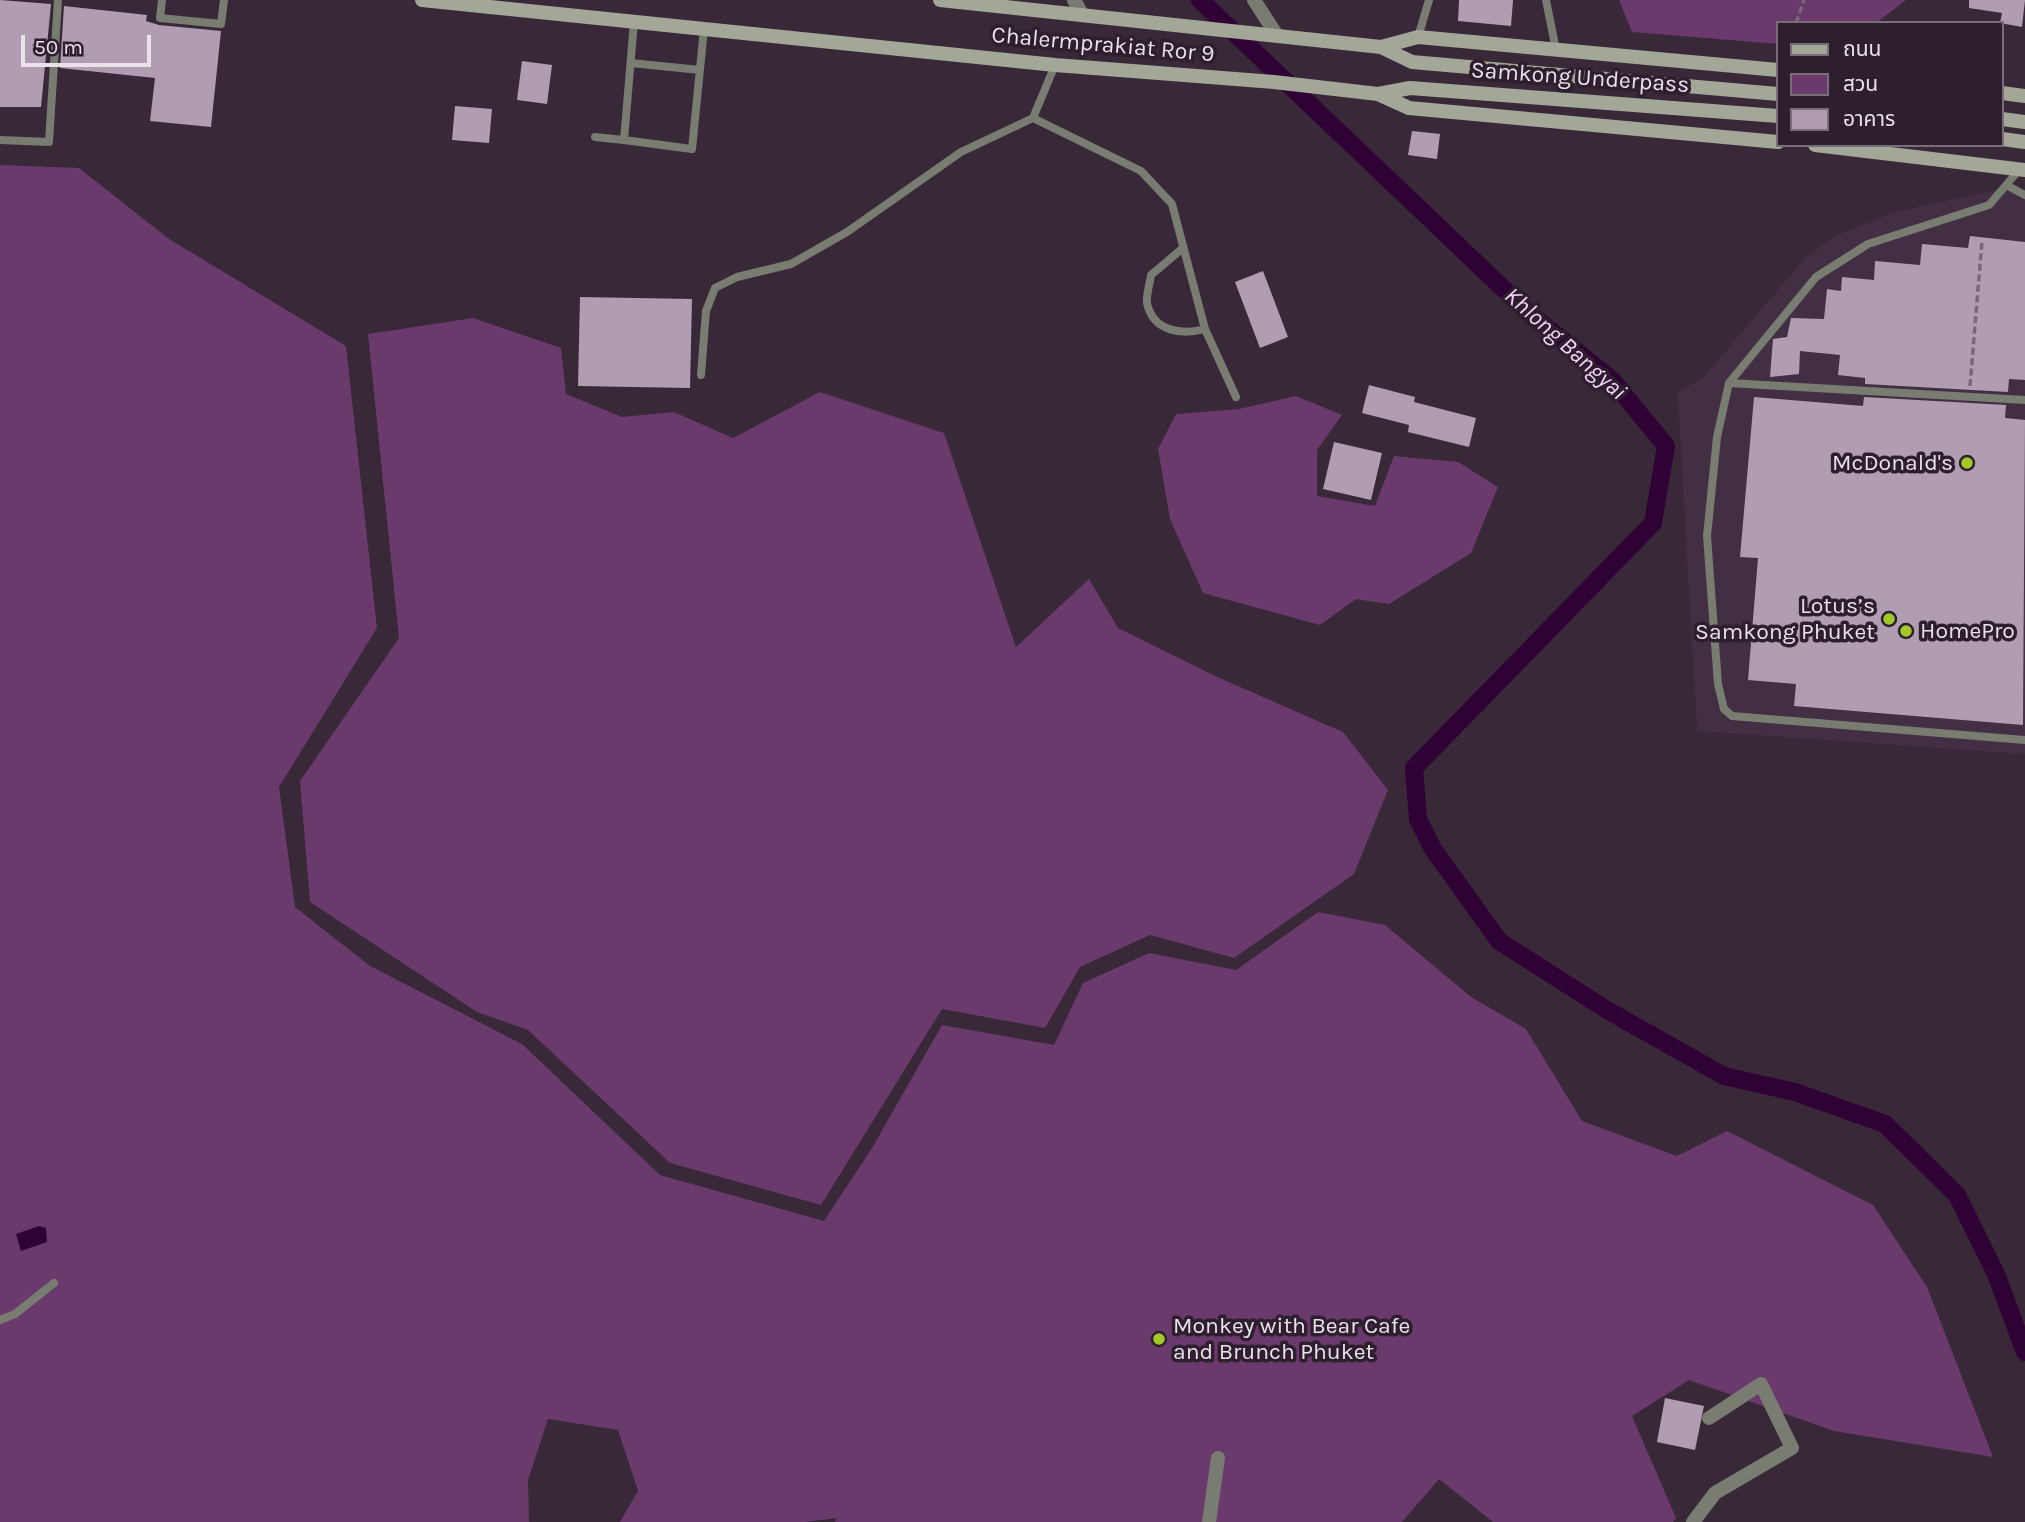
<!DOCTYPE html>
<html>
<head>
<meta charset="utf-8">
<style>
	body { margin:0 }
	#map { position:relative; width:2025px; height:1522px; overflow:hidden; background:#382838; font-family:Karla,"Noto Sans Thai",sans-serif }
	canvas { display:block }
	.legend { position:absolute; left:1776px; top:21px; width:228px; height:126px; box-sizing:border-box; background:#2d1f2e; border:2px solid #796d7a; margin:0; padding:9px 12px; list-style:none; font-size:21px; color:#ebe1eb }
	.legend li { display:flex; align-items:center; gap:14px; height:35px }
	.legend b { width:35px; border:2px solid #796d7a }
	.scale { position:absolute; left:21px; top:35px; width:130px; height:32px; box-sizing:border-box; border:4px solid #ebe1eb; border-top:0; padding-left:9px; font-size:21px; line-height:24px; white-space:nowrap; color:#ebe1eb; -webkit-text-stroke:5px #2d1f2e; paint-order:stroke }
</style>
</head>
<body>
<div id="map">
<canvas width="2025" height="1522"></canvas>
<ul class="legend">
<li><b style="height:9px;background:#a2a797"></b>ถนน</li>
<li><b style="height:19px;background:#6a3a6d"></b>สวน</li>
<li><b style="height:19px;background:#b09db1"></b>อาคาร</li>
</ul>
<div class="scale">50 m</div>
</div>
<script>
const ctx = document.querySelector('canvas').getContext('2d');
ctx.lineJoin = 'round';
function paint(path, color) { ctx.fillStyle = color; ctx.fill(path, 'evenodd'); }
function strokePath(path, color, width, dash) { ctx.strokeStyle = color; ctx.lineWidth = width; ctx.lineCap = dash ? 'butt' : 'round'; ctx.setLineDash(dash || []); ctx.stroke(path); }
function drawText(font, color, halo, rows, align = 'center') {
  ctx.font = font + ' Karla,sans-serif'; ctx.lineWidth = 7; ctx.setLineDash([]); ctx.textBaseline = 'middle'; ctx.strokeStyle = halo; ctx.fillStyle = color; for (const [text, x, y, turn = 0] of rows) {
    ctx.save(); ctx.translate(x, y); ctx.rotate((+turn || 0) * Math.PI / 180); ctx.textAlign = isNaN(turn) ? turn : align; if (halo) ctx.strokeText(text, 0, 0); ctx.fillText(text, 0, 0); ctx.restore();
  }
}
paint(new Path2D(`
	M 1996,190 L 2025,191 L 2025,754 L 1697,731 L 1678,392 L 1703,378 L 1804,259 L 1833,237 L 1894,212 Z`), '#432f44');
paint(new Path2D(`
	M 1619,0 L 1906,0 L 1876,23 L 1778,23 L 1778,44 L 1632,32 Z
	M 0,165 L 79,168 L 169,239 L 346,346 L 377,628 L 279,787 L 295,907 L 370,966 L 522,1044 L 660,1175 L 824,1221 L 872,1148 L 942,1025 L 1054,1045 L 1083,983 L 1149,953 L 1236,970 L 1318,912 L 1385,925 L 1471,997 L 1526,1029 L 1582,1121 L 1677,1156 L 1727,1131 L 1873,1205 L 1927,1287 L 1993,1457 L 1834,1431 L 1689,1380 L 1632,1416 L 1676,1518 L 1673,1522 L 1493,1522 L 1439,1479 L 1402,1522 L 835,1522 L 837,1518 L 805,1522 L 620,1522 L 638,1491 L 618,1430 L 548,1419 L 528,1480 L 529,1522 L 0,1522 Z
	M 473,318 L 561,348 L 566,394 L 622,417 L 674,412 L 733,438 L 820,392 L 944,433 L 1016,647 L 1089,579 L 1118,628 L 1215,676 L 1343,732 L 1388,790 L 1354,874 L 1234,958 L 1150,935 L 1080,967 L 1045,1028 L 942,1009 L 821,1205 L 670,1163 L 528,1030 L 477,1012 L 310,902 L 300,781 L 399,638 L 368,334 Z
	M 1296,396 L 1342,415 L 1317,450 L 1317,496 L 1375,506 L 1394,456 L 1458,462 L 1498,487 L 1471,553 L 1389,604 L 1356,599 L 1320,625 L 1203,593 L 1170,519 L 1158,449 L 1176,414 L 1239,409 Z`), '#6a3a6d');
paint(new Path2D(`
	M 39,1226 L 46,1228 L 47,1242 L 21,1251 L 16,1234 Z`), '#300134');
strokePath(new Path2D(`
	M 1200,0 L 1530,314 L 1612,380 L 1666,446 L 1653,523 L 1414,768 L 1418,819 L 1433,849 L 1499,941 L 1607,1010 L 1724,1076 L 1795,1092 L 1885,1124 L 1957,1195 L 1996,1274 L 2025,1352`), '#300134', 18);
paint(new Path2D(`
	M 0,0 L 51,4 L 41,107 L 0,107 Z
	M 1459,0 L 1513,0 L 1511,26 L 1458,21 Z
	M 1969,0 L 2025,0 L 2022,27 L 2000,23 L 2002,13 L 1969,8 Z
	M 64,6 L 147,15 L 146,21 L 159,25 L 221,31 L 211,127 L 150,121 L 155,78 L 60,68 Z
	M 522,61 L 552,65 L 547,104 L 517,100 Z
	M 455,106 L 492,109 L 489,143 L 452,140 Z
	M 1412,131 L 1440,134 L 1437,159 L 1408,155 Z
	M 1970,236 L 2025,242 L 2025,380 L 2009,379 L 2008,392 L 1865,384 L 1865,378 L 1838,375 L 1840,355 L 1800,351 L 1799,374 L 1770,377 L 1773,339 L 1787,337 L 1791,318 L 1824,319 L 1827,289 L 1841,291 L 1842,277 L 1874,280 L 1875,261 L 1920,265 L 1922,244 L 1968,248 Z
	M 1263,271 L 1288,337 L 1260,348 L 1235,282 Z
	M 580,297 L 692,299 L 690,388 L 578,386 Z
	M 1369,385 L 1415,397 L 1414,402 L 1476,418 L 1469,447 L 1408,432 L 1409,425 L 1362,413 Z
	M 1754,397 L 1863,406 L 1864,397 L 2006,405 L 2005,418 L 2025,420 L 2023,725 L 1794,706 L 1796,684 L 1748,680 L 1758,558 L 1740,557 Z
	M 1334,442 L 1382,453 L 1371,500 L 1323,489 Z
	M 1665,1398 L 1704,1406 L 1695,1450 L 1657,1442 Z`), '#b09db1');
strokePath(new Path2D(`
	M 1796,23 L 1804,0
	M 1970,386 L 1982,241`), '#776977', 3.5, [7, 3.5]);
strokePath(new Path2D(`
	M 162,0 L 160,18 L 221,24 L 224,0
	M 1546,0 L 1556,50
	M 634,22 L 624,140 L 692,149 L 704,29
	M 1418,37 L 1429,0
	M 631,63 L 700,70
	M 1055,65 L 1033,118 L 1141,171 L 1172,204 L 1205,329 L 1236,397
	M 595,137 L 624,140
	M 0,140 L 49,142 L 58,0
	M 2019,170 L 1989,205 L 1868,244 L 1816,277 L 1729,383 L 2025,400
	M 2008,186 L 2025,195
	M 1183,248 L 1151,275 C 1150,283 1146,295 1147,303 C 1153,332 1182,335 1205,329
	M 701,375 L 706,311 L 715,288 L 737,277 L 791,264 L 847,232 L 961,152 L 1033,118
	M 1729,383 L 1717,437 L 1707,536 L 1718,684 L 1724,709 L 1732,716 L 2025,740
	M 0,1320 L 15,1314 L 54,1283`), '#787c71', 8);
strokePath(new Path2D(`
	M 1074,0 L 1082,14
	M 1254,0 L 1276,34
	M 1209,1522 L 1218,1458
	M 1693,1522 L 1715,1493 L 1792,1448 L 1761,1384 L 1709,1418`), '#787c71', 14);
strokePath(new Path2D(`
	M 422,0 L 1055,65 L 1274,82 L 1378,94 L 1409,108 L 1778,142
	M 940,0 L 1381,47 L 1418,37 L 1778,70
	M 1381,47 L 1412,62 L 1778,94
	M 2002,93 L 2025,96
	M 1378,94 L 1410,88 L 1778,116
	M 2002,119 L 2025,122
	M 2002,139 L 2025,142
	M 1815,145 L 2025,170`), '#a2a797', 14);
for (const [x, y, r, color] of [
	[1967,463,7,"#a2c928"],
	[1889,619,7,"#a2c928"],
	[1906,631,7,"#a2c928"],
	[1159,1339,7,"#a2c928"]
]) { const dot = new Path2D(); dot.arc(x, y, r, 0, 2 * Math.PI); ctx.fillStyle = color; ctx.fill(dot); strokePath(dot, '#2d1f2e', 2.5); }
drawText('23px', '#ebe1eb', '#2d1f2e', [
	["Chalermprakiat Ror 9",1103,45,5],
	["Samkong Underpass",1580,78,4]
]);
drawText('23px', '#ebe1eb', '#2d1f2e', [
	["McDonald's",1953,463],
	["Lotus’s",1875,606],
	["Samkong Phuket",1875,632],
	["HomePro",1920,631,"left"],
	["Monkey with Bear Cafe",1173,1326,"left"],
	["and Brunch Phuket",1173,1352,"left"]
], 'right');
drawText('italic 24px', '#f6d3f8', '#2d1f2e', [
	["Khlong Bangyai",1565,344,42]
]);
</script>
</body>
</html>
